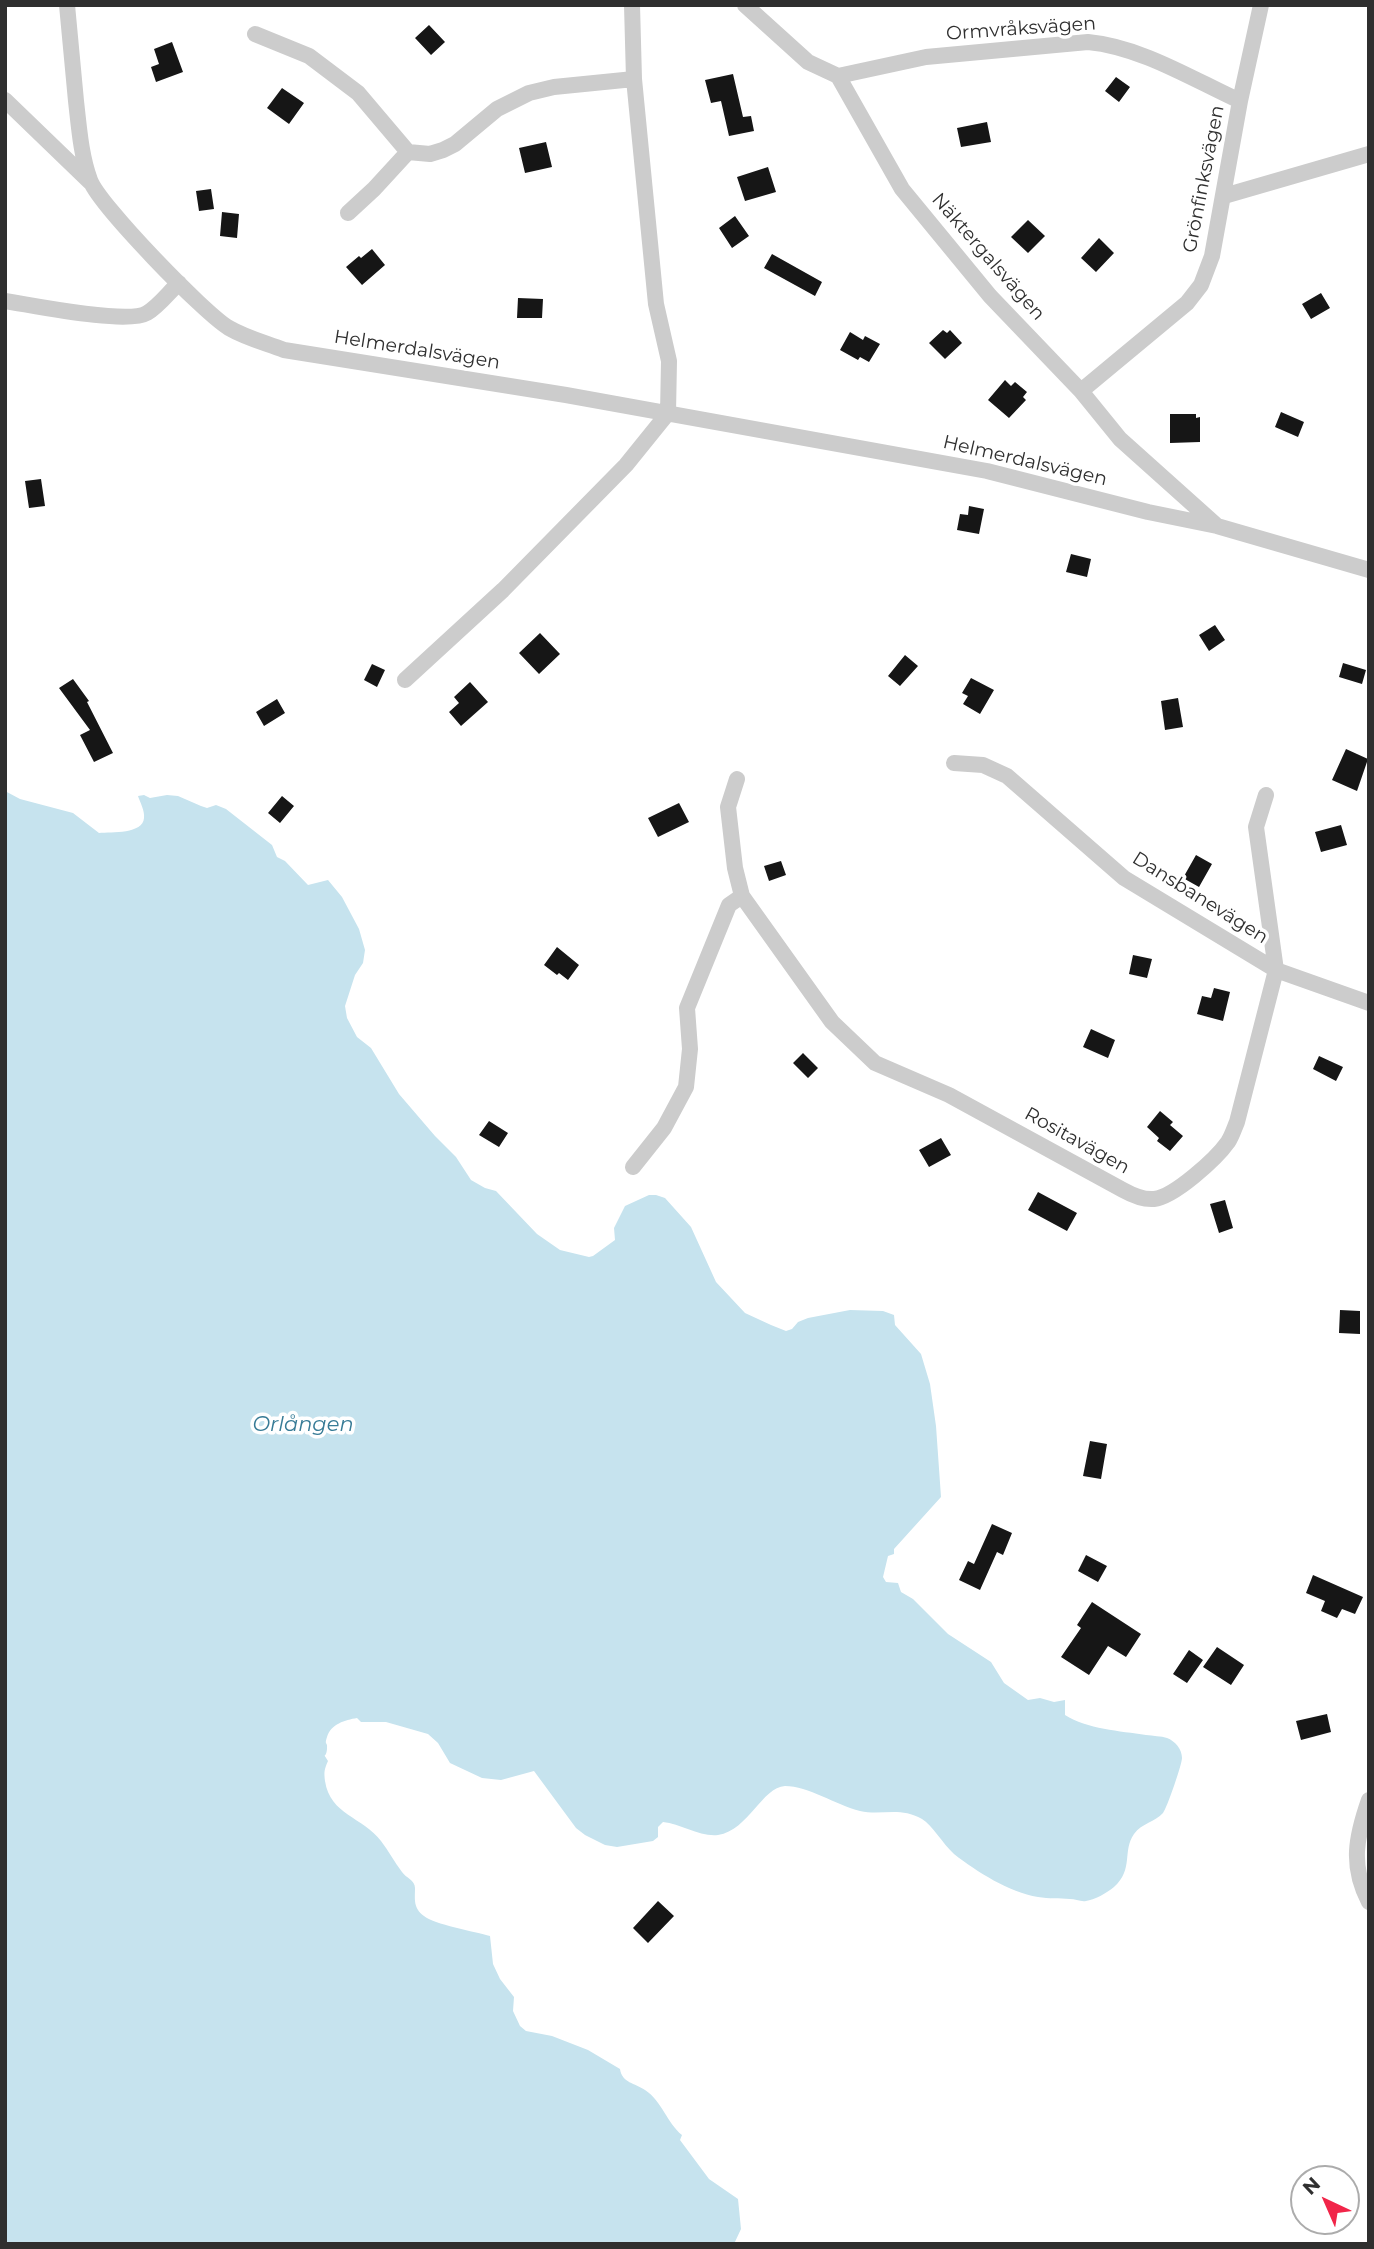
<!DOCTYPE html>
<html>
<head>
<meta charset="utf-8">
<style>
	body { margin:0 }
	#map { position:relative; width:1374px; height:2249px; overflow:hidden; background:#fff; font-family:Montserrat,sans-serif }
	canvas { display:block }
	.frame { position:absolute; inset:0; border:7px solid #2f2f2f; pointer-events:none }
	.north { position:absolute; left:1290px; top:2165px; width:70px; height:70px; box-sizing:border-box; background:#fff; border:2px solid #acacac; border-radius:50%; rotate:316deg; font-size:19px; font-weight:700; line-height:28px; text-align:center; color:#2f2f2f }
	.north::after { content:''; display:block; margin:auto; width:24px; height:32px; background:#f12549; clip-path:polygon(50% 0,100% 100%,50% 72%,0 100%) }
</style>
</head>
<body>
<div id="map">
<canvas width="1374" height="2249"></canvas>
<div class="frame"></div>
<div class="north">N</div>
</div>
<script>
const ctx = document.querySelector('canvas').getContext('2d');
ctx.lineJoin = 'round';
function paint(path, color) { ctx.fillStyle = color; ctx.fill(path, 'evenodd'); }
function strokePath(path, color, width, dash) { ctx.strokeStyle = color; ctx.lineWidth = width; ctx.lineCap = dash ? 'butt' : 'round'; ctx.setLineDash(dash || []); ctx.stroke(path); }
function drawText(font, color, halo, rows, align = 'center') {
  ctx.font = font + ' Montserrat,sans-serif'; ctx.lineWidth = 7; ctx.setLineDash([]); ctx.textBaseline = 'middle'; ctx.strokeStyle = halo; ctx.fillStyle = color; for (const [text, x, y, turn = 0] of rows) {
    ctx.save(); ctx.translate(x, y); ctx.rotate((+turn || 0) * Math.PI / 180); ctx.textAlign = isNaN(turn) ? turn : align; if (halo) ctx.strokeText(text, 0, 0); ctx.fillText(text, 0, 0); ctx.restore();
  }
}
paint(new Path2D(`
	M 5,791 L 20,799 L 73,813 L 99,833 C 112,832 143,834 144,818 C 145,811 140,802 138,796 L 144,795 L 150,798 L 167,795 L 178,796 L 201,806 L 207,808 L 216,805 L 226,809 L 272,845 L 277,857 L 285,861 L 308,885 L 328,880 L 342,897 L 359,929 L 365,950 L 363,963 L 355,975 L 345,1006 L 347,1018 L 357,1037 L 371,1048 L 399,1094 L 435,1136 L 456,1157 L 471,1180 L 485,1188 L 496,1191 L 537,1234 L 560,1250 L 589,1257 L 593,1256 L 615,1240 L 614,1228 L 625,1206 L 649,1195 L 656,1195 L 665,1198 L 691,1227 L 716,1282 L 745,1313 L 771,1325 L 786,1331 L 792,1329 L 798,1322 L 808,1318 L 850,1310 L 883,1311 L 894,1315 L 895,1325 L 921,1354 L 930,1384 L 936,1426 L 941,1497 L 894,1549 L 894,1554 L 888,1556 L 883,1577 L 886,1582 L 898,1583 L 901,1592 L 913,1599 L 948,1634 L 991,1662 L 1004,1683 L 1028,1700 L 1040,1698 L 1054,1702 L 1065,1700 L 1065,1715 C 1087,1729 1120,1731 1146,1735 C 1153,1736 1161,1736 1167,1738 C 1175,1741 1182,1749 1182,1758 C 1182,1764 1167,1808 1163,1813 C 1155,1822 1142,1823 1134,1834 C 1122,1851 1134,1869 1114,1887 C 1107,1893 1094,1900 1086,1901 C 1081,1902 1075,1899 1070,1899 C 1059,1898 1049,1899 1038,1897 C 1009,1892 977,1872 954,1854 C 943,1844 932,1825 922,1819 C 899,1806 882,1816 860,1811 C 836,1805 808,1786 785,1786 C 762,1787 749,1830 718,1835 C 700,1837 681,1824 663,1822 L 658,1827 L 658,1837 L 653,1841 L 617,1847 L 605,1845 L 585,1835 L 576,1828 L 534,1771 L 501,1780 L 482,1778 L 450,1763 L 438,1743 L 428,1734 L 386,1722 L 361,1722 L 357,1718 C 345,1720 331,1724 327,1737 C 324,1746 328,1741 327,1749 C 326,1760 322,1751 328,1761 C 324,1770 324,1772 325,1781 C 330,1815 363,1817 381,1841 C 389,1851 394,1862 402,1872 C 406,1878 415,1880 415,1888 C 415,1899 413,1908 424,1916 C 433,1924 476,1932 490,1936 L 493,1964 L 500,1979 L 514,1997 L 513,2011 L 520,2026 L 526,2031 L 552,2036 L 588,2050 L 620,2069 C 622,2083 635,2083 645,2090 C 662,2101 667,2123 682,2135 L 680,2140 L 709,2179 L 738,2199 L 741,2229 L 734,2244 L 5,2244 Z`), '#c6e3ee');
paint(new Path2D(`
	M 429,25 L 445,42 L 431,55 L 415,38 Z
	M 172,42 L 183,72 L 156,82 L 151,67 L 159,64 L 154,49 Z
	M 733,74 L 743,117 L 751,116 L 754,131 L 729,136 L 721,101 L 711,103 L 705,80 Z
	M 1116,77 L 1130,87 L 1119,102 L 1105,91 Z
	M 282,88 L 304,103 L 289,124 L 267,108 Z
	M 987,122 L 991,142 L 961,147 L 957,128 Z
	M 546,142 L 552,167 L 525,173 L 519,148 Z
	M 768,167 L 776,192 L 745,201 L 737,177 Z
	M 211,189 L 214,209 L 199,211 L 196,191 Z
	M 222,212 L 239,214 L 237,238 L 220,236 Z
	M 735,216 L 749,236 L 732,248 L 719,228 Z
	M 1028,220 L 1045,236 L 1028,253 L 1011,237 Z
	M 1099,238 L 1114,253 L 1096,272 L 1081,258 Z
	M 372,249 L 385,265 L 362,285 L 346,267 L 359,256 L 361,258 Z
	M 772,254 L 822,282 L 815,296 L 764,268 Z
	M 1321,293 L 1330,308 L 1311,319 L 1302,304 Z
	M 518,298 L 543,299 L 542,318 L 517,318 Z
	M 943,330 L 947,333 L 950,330 L 962,343 L 945,359 L 929,343 Z
	M 850,332 L 863,340 L 865,336 L 880,344 L 869,362 L 860,357 L 858,360 L 840,350 Z
	M 1005,380 L 1011,386 L 1015,382 L 1027,392 L 1023,397 L 1026,400 L 1009,418 L 988,400 Z
	M 1281,412 L 1304,422 L 1298,437 L 1275,427 Z
	M 1170,414 L 1196,414 L 1196,418 L 1200,417 L 1200,442 L 1170,443 Z
	M 41,479 L 45,506 L 29,508 L 25,481 Z
	M 969,506 L 984,509 L 979,534 L 957,530 L 960,514 L 968,515 Z
	M 1071,554 L 1091,559 L 1087,577 L 1066,572 Z
	M 1215,625 L 1225,640 L 1209,651 L 1199,635 Z
	M 540,633 L 560,654 L 539,674 L 519,653 Z
	M 905,655 L 918,666 L 900,686 L 888,676 Z
	M 1343,663 L 1366,670 L 1362,684 L 1339,677 Z
	M 372,664 L 385,670 L 377,687 L 364,680 Z
	M 971,678 L 994,690 L 980,714 L 963,704 L 968,696 L 962,693 Z
	M 73,679 L 89,701 L 87,702 L 113,753 L 94,762 L 80,735 L 90,730 L 59,688 Z
	M 470,682 L 488,702 L 461,726 L 449,712 L 459,703 L 454,697 Z
	M 1178,698 L 1183,727 L 1165,730 L 1161,701 Z
	M 277,699 L 285,713 L 264,726 L 256,712 Z
	M 1346,749 L 1368,759 L 1357,791 L 1332,780 Z
	M 282,796 L 294,806 L 280,823 L 268,813 Z
	M 679,803 L 689,822 L 658,837 L 648,818 Z
	M 1341,825 L 1347,845 L 1321,852 L 1315,832 Z
	M 1196,855 L 1212,864 L 1199,887 L 1183,878 Z
	M 781,861 L 786,875 L 769,881 L 764,866 Z
	M 557,947 L 579,965 L 568,980 L 559,973 L 557,975 L 544,965 Z
	M 1133,955 L 1152,959 L 1147,978 L 1129,974 Z
	M 1214,988 L 1230,992 L 1223,1021 L 1197,1014 L 1202,996 L 1211,998 Z
	M 1091,1029 L 1115,1040 L 1108,1058 L 1083,1047 Z
	M 803,1053 L 818,1068 L 808,1078 L 793,1063 Z
	M 1319,1056 L 1343,1067 L 1336,1081 L 1313,1069 Z
	M 1160,1111 L 1173,1122 L 1170,1125 L 1183,1136 L 1170,1151 L 1157,1141 L 1159,1138 L 1147,1127 Z
	M 489,1121 L 508,1133 L 499,1147 L 479,1135 Z
	M 941,1138 L 951,1155 L 929,1167 L 919,1150 Z
	M 1038,1192 L 1077,1213 L 1067,1231 L 1028,1210 Z
	M 1225,1200 L 1233,1228 L 1219,1233 L 1210,1204 Z
	M 1340,1310 L 1360,1311 L 1360,1334 L 1339,1333 Z
	M 1090,1441 L 1107,1444 L 1101,1479 L 1083,1476 Z
	M 992,1524 L 1012,1533 L 1003,1555 L 997,1552 L 980,1590 L 959,1580 L 968,1561 L 974,1564 Z
	M 1086,1555 L 1107,1566 L 1098,1582 L 1078,1571 Z
	M 1313,1575 L 1363,1597 L 1355,1614 L 1342,1609 L 1337,1618 L 1321,1611 L 1325,1601 L 1306,1593 Z
	M 1092,1602 L 1141,1634 L 1126,1657 L 1108,1646 L 1089,1675 L 1061,1657 L 1081,1628 L 1077,1625 Z
	M 1217,1647 L 1244,1665 L 1231,1685 L 1203,1667 Z
	M 1189,1650 L 1203,1660 L 1187,1683 L 1173,1674 Z
	M 1327,1714 L 1331,1732 L 1301,1740 L 1296,1721 Z
	M 658,1901 L 674,1916 L 648,1943 L 633,1928 Z`), '#161616');
strokePath(new Path2D(`
	M 67,5 C 70,37 73,69 76,101 C 79,127 81,156 90,180 C 99,205 205,314 229,328 C 246,338 266,343 284,350 L 566,395 L 987,471 L 1148,512 L 1217,526 L 1369,570
	M 745,5 L 808,62 L 838,76 L 902,189 L 990,296 L 1081,391 L 1120,439 L 1216,525
	M 255,34 L 309,56 L 358,93 L 408,152 L 430,154 L 443,150 L 455,144 L 497,109 L 529,93 L 554,87 L 634,79
	M 838,76 L 926,57 L 1088,42 C 1141,47 1192,79 1240,101
	M 5,100 L 90,182
	M 1224,196 L 1369,154
	M 348,213 L 374,189 L 408,152
	M 5,301 C 32,305 127,325 147,313 C 159,306 169,292 179,283
	M 1081,391 L 1187,303 L 1201,285 L 1212,256 L 1240,101 L 1261,5
	M 405,680 L 503,590 L 626,465 L 668,413 L 669,361 L 656,304 L 634,79 L 632,5
	M 954,763 L 983,765 L 1007,776 L 1124,878 L 1276,970 L 1369,1003
	M 737,779 L 728,807 L 735,868 L 742,896 L 832,1022 L 875,1063 L 949,1095 L 1123,1190 C 1132,1195 1143,1200 1154,1199 C 1174,1197 1216,1159 1228,1142 C 1232,1136 1234,1129 1237,1122 L 1276,970 L 1256,827 L 1266,795
	M 633,1167 L 664,1128 L 686,1087 L 690,1049 L 687,1008 L 729,905 L 742,896
	M 1369,1800 C 1356,1837 1350,1866 1369,1902`), '#ccc', 16);
drawText('19px', '#2f2f2f', '#fff', [
	["Ormvråksvägen",1021,29,-4],
	["Grönfinksvägen",1204,179,-79],
	["Näktergalsvägen",988,257,49],
	["Helmerdalsvägen",417,350,9],
	["Helmerdalsvägen",1025,461,13],
	["Dansbanevägen",1200,898,32],
	["Rositavägen",1077,1141,29]
]);
drawText('italic 21px', '#377b96', '#fff', [
	["Orlången",303,1425]
]);
</script>
</body>
</html>
